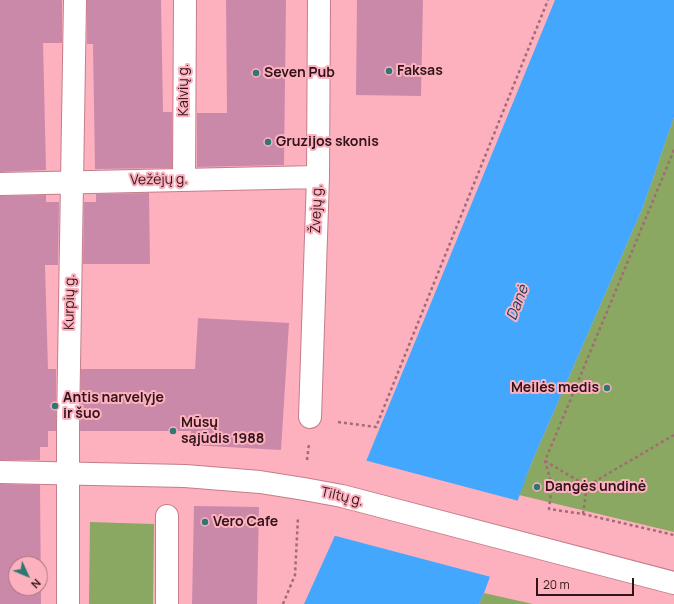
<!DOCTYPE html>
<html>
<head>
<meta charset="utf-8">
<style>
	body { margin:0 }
	#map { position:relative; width:674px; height:604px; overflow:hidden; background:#fdb1be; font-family:Manrope,sans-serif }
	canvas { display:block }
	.north { position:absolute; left:8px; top:556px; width:40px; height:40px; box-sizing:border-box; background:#fdb1be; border:1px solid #ab727c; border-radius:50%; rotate:134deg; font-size:11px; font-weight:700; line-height:16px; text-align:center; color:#30141a }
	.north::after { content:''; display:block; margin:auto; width:14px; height:18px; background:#2f7772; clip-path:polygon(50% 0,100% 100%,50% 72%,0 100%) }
	.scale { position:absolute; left:536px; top:578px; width:98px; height:18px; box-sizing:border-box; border:2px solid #30141a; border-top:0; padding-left:5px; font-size:12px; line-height:14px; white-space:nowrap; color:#30141a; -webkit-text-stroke:3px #fdb1be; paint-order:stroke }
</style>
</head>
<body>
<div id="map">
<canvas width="674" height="604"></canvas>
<div class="north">N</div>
<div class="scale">20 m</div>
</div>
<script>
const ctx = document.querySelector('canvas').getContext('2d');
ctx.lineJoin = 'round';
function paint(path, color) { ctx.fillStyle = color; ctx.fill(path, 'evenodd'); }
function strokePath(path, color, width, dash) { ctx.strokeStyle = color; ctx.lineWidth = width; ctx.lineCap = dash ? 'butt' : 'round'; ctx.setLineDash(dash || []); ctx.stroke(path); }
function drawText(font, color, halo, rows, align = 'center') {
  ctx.font = font + ' Manrope,sans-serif'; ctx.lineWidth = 4; ctx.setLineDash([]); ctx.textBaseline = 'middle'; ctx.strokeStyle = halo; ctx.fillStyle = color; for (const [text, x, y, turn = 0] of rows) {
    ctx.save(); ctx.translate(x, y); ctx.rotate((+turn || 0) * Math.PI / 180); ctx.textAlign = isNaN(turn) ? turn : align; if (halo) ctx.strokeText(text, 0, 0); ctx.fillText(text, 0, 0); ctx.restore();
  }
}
paint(new Path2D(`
	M 674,117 L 674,532 L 519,495 L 531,464 L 643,207 Z
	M 90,522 L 154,524 L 153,604 L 89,604 Z
	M 484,593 L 533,604 L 479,604 Z`), '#8aa861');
paint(new Path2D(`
	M 555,0 L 674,0 L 674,117 L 643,207 L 531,464 L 484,593 L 479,604 L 304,604 L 333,540 L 367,459 Z`), '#43a7fd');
paint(new Path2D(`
	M 364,460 L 519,501 L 491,577 L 332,535 Z`), '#fdb1be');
paint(new Path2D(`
	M 0,0 L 62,0 L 62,43 L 43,43 L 46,170 L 0,172 Z
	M 87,0 L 161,0 L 163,112 L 172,112 L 172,168 L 95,169 L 93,44 L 87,44 Z
	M 226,0 L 286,0 L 284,165 L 197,167 L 197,113 L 227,113 Z
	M 357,0 L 423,0 L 421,96 L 356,95 Z
	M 149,193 L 150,264 L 83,264 L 84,202 L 96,202 L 96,194 Z
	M 46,195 L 46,202 L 59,202 L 58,265 L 45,265 L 48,369 L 56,369 L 56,431 L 48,431 L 48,447 L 40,447 L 40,460 L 0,460 L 0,196 Z
	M 198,318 L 289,323 L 281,450 L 190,445 L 191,431 L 80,431 L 81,369 L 195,369 Z
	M 0,484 L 40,485 L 41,604 L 0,604 ZM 16,564 L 40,564 L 40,588 L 16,588 Z
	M 194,506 L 259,507 L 257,604 L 192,604 Z`), '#cb89aa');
const street = new Path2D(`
	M 184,180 L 185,0
	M 0,184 L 318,177
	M 310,417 L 318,177 L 319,0
	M 167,516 L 167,604
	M 68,604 L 68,426 L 75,0`);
const secondary = new Path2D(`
	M 0,472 L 185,476 L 260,482 L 304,489 L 342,496 L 674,583`);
strokePath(street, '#c57d8a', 24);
strokePath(secondary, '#c57d8a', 24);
strokePath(new Path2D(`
	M 674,150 L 545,461 L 552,485 L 549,509 L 583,514 L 674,535
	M 338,422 L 376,427 L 548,0
	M 307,460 L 309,444
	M 545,461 L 587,486
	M 583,514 L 587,486 L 674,435
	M 283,604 L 295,575 L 298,517`), '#a26b75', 2.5, [3, 3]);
strokePath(street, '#fff', 22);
strokePath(secondary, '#fff', 22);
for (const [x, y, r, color] of [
	[389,71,4,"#2f7772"],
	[256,73,4,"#2f7772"],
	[268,142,4,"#2f7772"],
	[607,388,4,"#2f7772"],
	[55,406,4,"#2f7772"],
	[173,431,4,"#2f7772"],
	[537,487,4,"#2f7772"],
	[205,522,4,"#2f7772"]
]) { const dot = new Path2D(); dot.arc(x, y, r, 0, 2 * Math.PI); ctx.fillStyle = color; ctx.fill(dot); strokePath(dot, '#fdb1be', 1.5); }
drawText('bold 14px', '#30141a', '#fdb1be', [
	["Faksas",397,71],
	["Seven Pub",264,73],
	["Gruzijos skonis",276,142],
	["Meilės medis",599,388,"right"],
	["Antis narvelyje",63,398],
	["ir šuo",63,414],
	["Mūsų",181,423],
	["sąjūdis 1988",181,439],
	["Dangės undinė",545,487],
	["Vero Cafe",213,522]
], 'left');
drawText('14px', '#30141a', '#fdb1be', [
	["Kalvių g.",184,90,-90],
	["Vežėjų g.",159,180,-1],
	["Žvejų g.",317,209,-88],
	["Kurpių g.",70,302,-89],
	["Tiltų g.",342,497,13]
]);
drawText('italic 15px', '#183f61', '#fdb1be', [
	["Danė",518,303,-69]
]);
</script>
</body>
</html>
